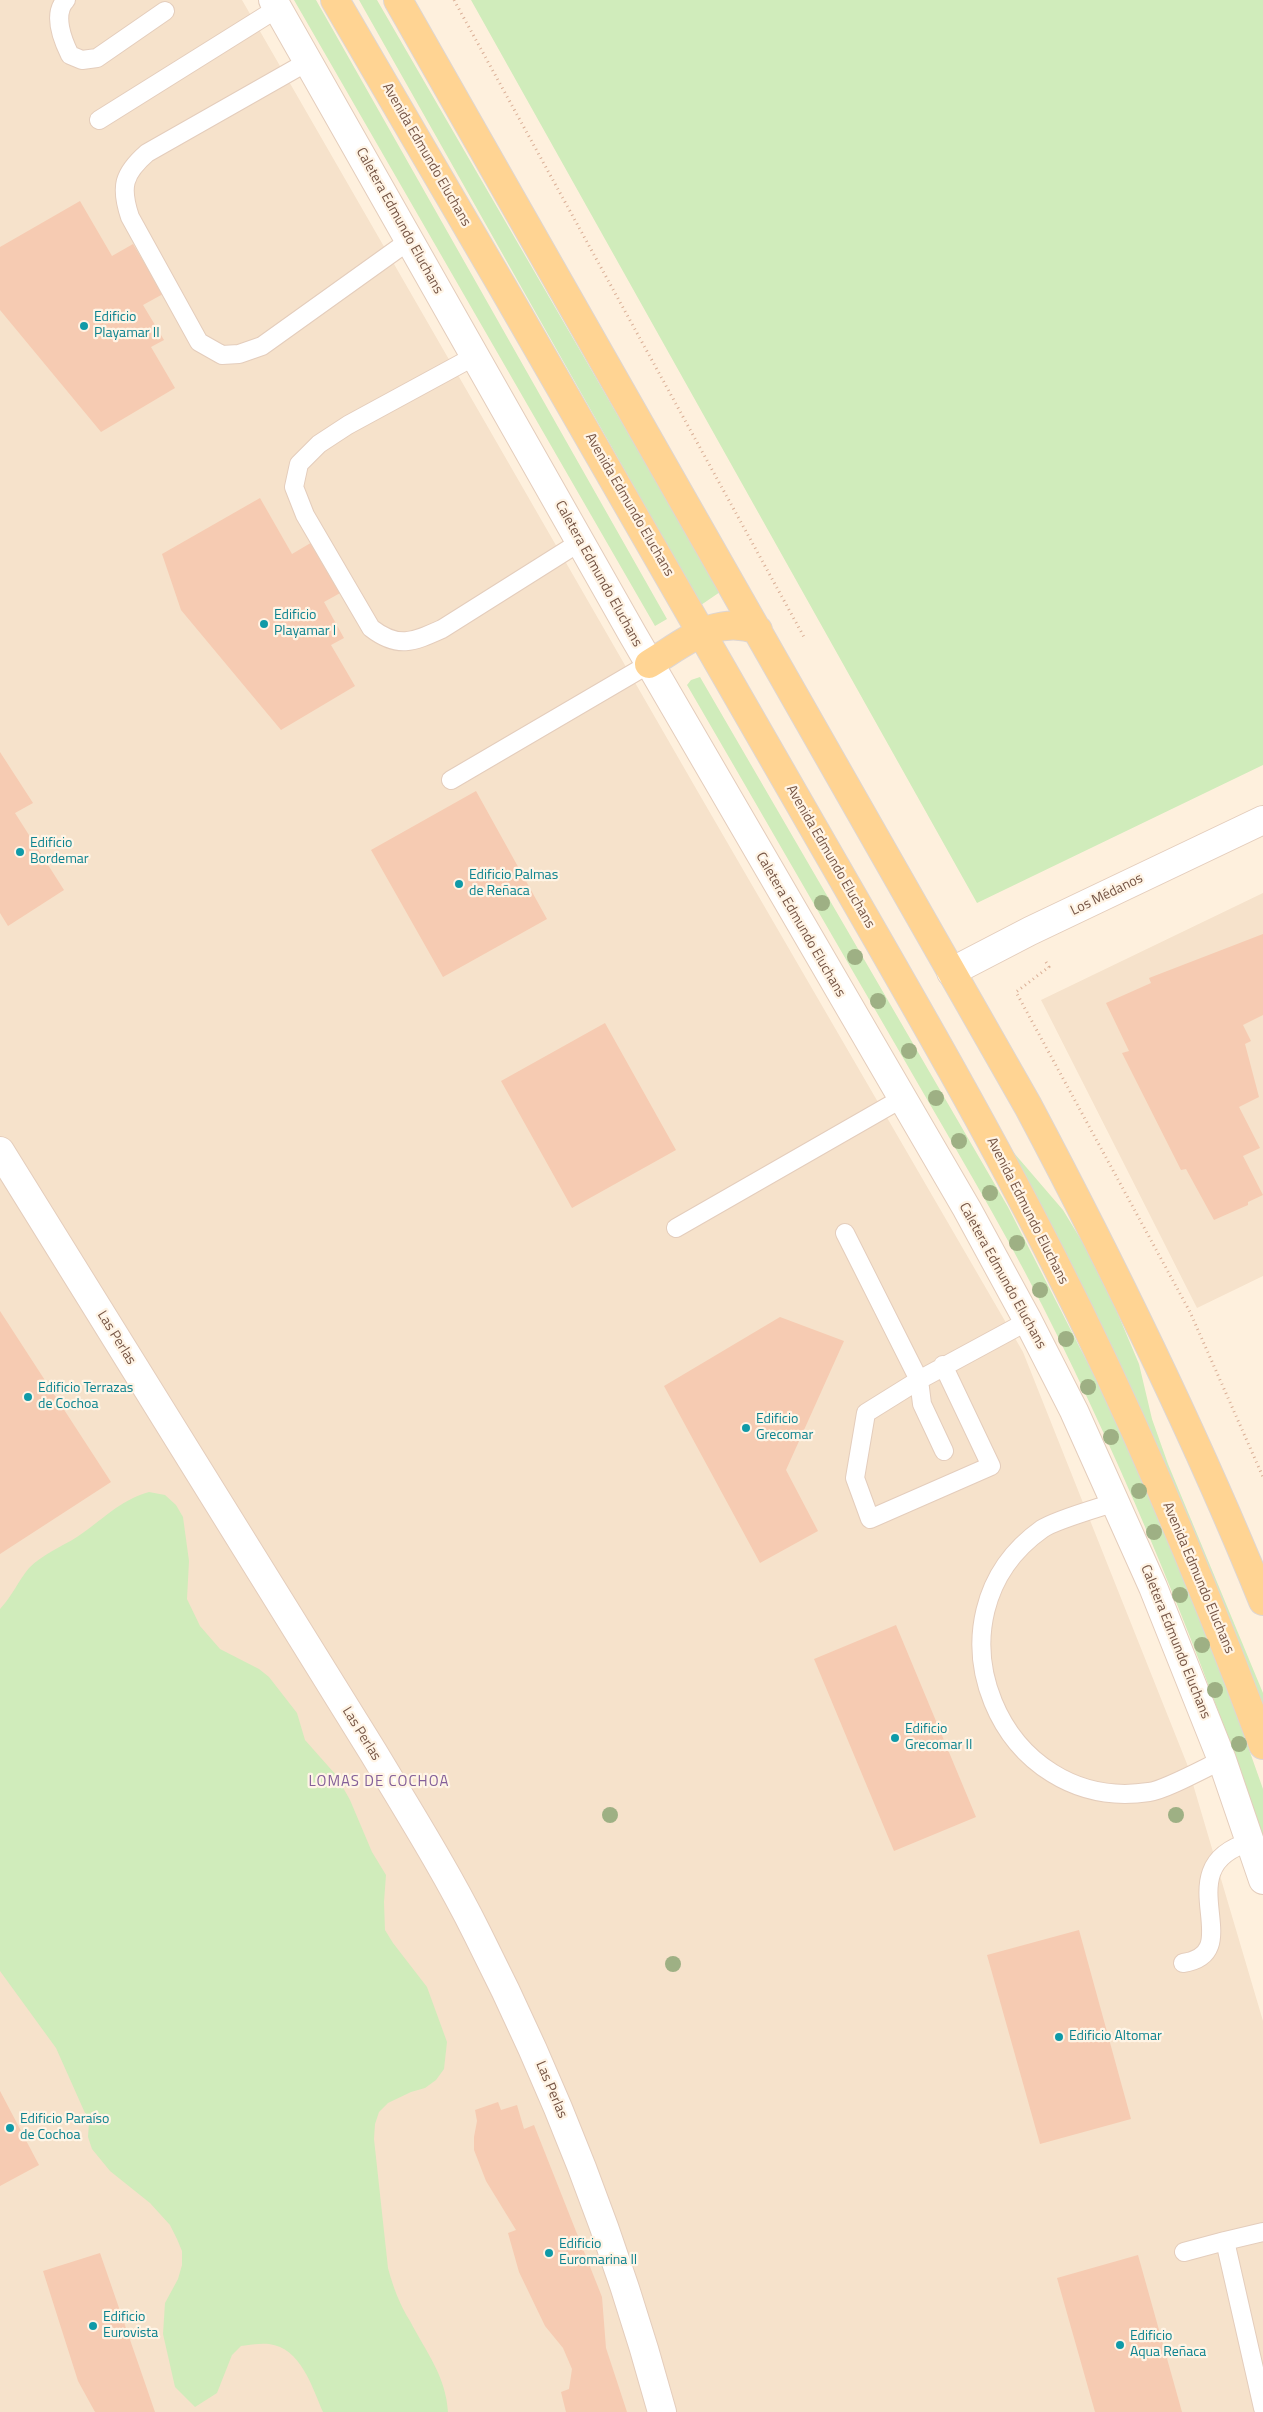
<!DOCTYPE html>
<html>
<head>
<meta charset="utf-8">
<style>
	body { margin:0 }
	canvas { display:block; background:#fef0dd }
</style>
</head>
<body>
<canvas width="1263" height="2412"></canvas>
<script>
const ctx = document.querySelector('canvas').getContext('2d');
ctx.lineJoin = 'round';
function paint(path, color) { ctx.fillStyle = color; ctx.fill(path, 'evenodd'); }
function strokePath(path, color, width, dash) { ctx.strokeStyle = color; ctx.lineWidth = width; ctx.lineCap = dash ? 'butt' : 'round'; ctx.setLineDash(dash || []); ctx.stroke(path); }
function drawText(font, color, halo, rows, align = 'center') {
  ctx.font = font + ' "Titillium Web",sans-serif'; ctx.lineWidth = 4.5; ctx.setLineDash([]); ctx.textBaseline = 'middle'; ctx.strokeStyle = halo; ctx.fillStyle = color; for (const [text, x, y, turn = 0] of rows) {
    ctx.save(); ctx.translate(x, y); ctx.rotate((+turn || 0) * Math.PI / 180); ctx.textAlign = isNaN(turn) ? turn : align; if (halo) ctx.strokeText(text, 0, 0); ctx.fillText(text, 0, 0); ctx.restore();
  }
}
paint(new Path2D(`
	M 0,0 L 242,0 L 698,792 L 1023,1352 L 1187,1764 L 1263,2021 L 1263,2412 L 0,2412 Z
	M 1263,893 L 1263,1276 L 1197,1308 L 1041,1000 Z`), '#f6e2cb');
paint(new Path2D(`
	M 294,0 L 316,0 L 667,619 L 655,626 Z
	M 359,0 L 377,0 L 720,592 L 701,605 Z
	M 471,0 L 1263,0 L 1263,765 L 977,903 Z
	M 700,677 L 1008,1207 L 1104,1395 L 1174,1553 L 1217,1659 L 1263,1789 L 1263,1838 C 1202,1656 1129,1477 1042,1305 C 999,1220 949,1138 902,1056 C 830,932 759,809 687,685 L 691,680 Z
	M 1008,1146 L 1063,1210 L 1086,1248 L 1109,1293 L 1139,1364 L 1152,1419 L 1168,1464 L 1263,1693 L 1263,1710 Z
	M 149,1492 L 165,1495 L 176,1505 L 183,1517 L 189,1561 L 187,1599 L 200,1626 L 220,1649 L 259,1669 L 269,1677 L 297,1713 L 305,1740 L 336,1775 L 350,1800 L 372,1852 L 386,1875 L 384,1902 L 385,1930 L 393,1943 L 427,1987 L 447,2042 L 444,2069 L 436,2080 L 425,2088 L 411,2092 L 388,2103 L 379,2112 L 375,2124 L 374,2139 L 388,2268 C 393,2287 400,2305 410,2321 C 426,2352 446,2376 448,2412 L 323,2412 C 312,2387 301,2348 269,2344 C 260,2343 250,2345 241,2346 L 232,2355 L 217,2393 L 195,2407 L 175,2387 L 163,2334 L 165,2303 L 178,2279 L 182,2265 L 182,2251 L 177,2239 L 170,2225 L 150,2203 L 110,2171 L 92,2149 L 88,2137 L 89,2122 L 56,2048 L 0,1971 L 0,1609 C 13,1595 18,1581 29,1568 C 43,1554 61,1547 77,1537 C 103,1520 118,1501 149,1492 Z`), '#d0ecbb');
paint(new Path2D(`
	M 80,201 L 112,256 L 133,244 L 163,294 L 143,305 L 164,340 L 151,347 L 175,388 L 101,432 L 0,310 L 0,247 Z
	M 260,498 L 292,554 L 314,541 L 342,592 L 324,602 L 344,638 L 331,645 L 355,686 L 281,730 L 181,610 L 162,554 Z
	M 0,752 L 33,803 L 15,813 L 64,890 L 8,926 L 0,913 Z
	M 476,791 L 547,919 L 443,977 L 371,850 Z
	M 1263,934 L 1263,1015 L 1243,1025 L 1251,1041 L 1245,1044 L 1259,1097 L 1239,1107 L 1260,1148 L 1243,1156 L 1263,1195 L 1248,1202 L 1248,1205 L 1214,1220 L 1186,1169 L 1181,1170 L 1122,1053 L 1129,1051 L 1106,1003 L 1151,983 L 1149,978 Z
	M 605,1023 L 676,1150 L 572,1208 L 501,1081 Z
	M 0,1311 L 111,1482 L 0,1554 Z
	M 780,1317 L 844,1341 L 786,1470 L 818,1531 L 760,1563 L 664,1386 Z
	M 896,1625 L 976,1817 L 894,1851 L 814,1659 Z
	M 1079,1930 L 1131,2119 L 1040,2144 L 987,1955 Z
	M 0,2091 L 39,2165 L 0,2186 Z
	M 498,2102 L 501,2110 L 517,2105 L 524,2129 L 534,2125 L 602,2297 L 606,2348 L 627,2412 L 566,2412 L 561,2392 L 569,2389 L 572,2369 L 563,2348 L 545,2326 L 519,2272 L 508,2233 L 516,2230 L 486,2181 L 474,2150 L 474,2137 L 477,2121 L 475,2110 Z
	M 100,2253 L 155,2412 L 95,2412 L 78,2381 L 43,2271 Z
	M 1138,2255 L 1182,2412 L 1095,2412 L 1057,2278 Z`), '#f6cbb2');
const service = new Path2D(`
	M 66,0 C 52,14 63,41 70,55 L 82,60 L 97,58 L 165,11
	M 309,61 L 147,153 C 123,174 120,187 130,217 L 199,342 L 222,355 L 239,354 L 262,346 L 410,240
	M 99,120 L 278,8
	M 475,356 L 348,425 L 319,444 L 299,464 L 294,487 L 305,515 L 371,628 C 398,649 413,642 442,629 L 580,542
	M 451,780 L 649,664
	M 676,1228 L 901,1099
	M 845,1233 L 919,1380 L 1028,1321
	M 943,1365 L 991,1466 L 870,1519 L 855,1478 L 866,1413 L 919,1380 L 922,1404 L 944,1451
	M 1116,1502 C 1098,1508 1055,1520 1042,1529 C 918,1617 1000,1815 1149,1792 C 1165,1790 1205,1768 1222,1760
	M 1183,1963 C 1251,1953 1163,1867 1250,1842
	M 1263,2232 L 1225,2241 L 1263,2408
	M 1184,2252 L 1225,2241`);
const minor = new Path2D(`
	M 273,0 L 633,635 L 967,1209 L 1028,1321 L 1074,1411 L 1153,1587 L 1222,1760 L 1263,1880
	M 951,972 L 1030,931 L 1263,820
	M 0,1151 L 373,1752 C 409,1812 446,1871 477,1933 C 555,2086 617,2246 662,2412`);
const primary = new Path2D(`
	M 335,0 C 491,266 646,533 798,801 C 885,953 975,1105 1054,1261 C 1134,1418 1202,1580 1263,1745
	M 398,0 L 1028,1106 C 1114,1268 1194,1431 1263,1601
	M 649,664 C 685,643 715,614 758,630`);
strokePath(service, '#e4cdbc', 20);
strokePath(minor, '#e4cdbc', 30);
strokePath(primary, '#ded6d2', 30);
strokePath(new Path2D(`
	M 454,0 L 804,637
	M 1046,962 L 1049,967 L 1016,992 L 1190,1312 L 1263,1477`), '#daaf96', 3, [1, 4]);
strokePath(service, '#fff', 18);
strokePath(minor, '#fff', 28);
strokePath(primary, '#ffd493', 28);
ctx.fillStyle = '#9eb084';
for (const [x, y] of [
	[822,903],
	[855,957],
	[878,1001],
	[909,1051],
	[936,1098],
	[959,1141],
	[990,1193],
	[1017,1243],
	[1040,1290],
	[1066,1339],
	[1088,1387],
	[1111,1437],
	[1139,1491],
	[1154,1532],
	[1180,1595],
	[1202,1645],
	[1215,1690],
	[1239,1744],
	[610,1815],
	[1176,1815],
	[673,1964]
]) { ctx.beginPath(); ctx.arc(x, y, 8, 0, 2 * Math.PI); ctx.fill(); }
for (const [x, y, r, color] of [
	[84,326,5,"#0f9aa8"],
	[264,624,5,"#0f9aa8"],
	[20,852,5,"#0f9aa8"],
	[459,884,5,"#0f9aa8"],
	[28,1397,5,"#0f9aa8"],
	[746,1428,5,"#0f9aa8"],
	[895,1738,5,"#0f9aa8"],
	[1059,2037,5,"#0f9aa8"],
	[10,2128,5,"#0f9aa8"],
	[549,2253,5,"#0f9aa8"],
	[93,2326,5,"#0f9aa8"],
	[1120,2345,5,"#0f9aa8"]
]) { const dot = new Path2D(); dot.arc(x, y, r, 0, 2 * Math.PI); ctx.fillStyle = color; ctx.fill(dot); strokePath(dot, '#fff4e5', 2); }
drawText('14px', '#755444', '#fff4e5', [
	["Avenida Edmundo Eluchans",426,155,60],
	["Caletera Edmundo Eluchans",399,221,61],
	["Avenida Edmundo Eluchans",629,505,60],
	["Caletera Edmundo Eluchans",598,574,61],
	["Avenida Edmundo Eluchans",830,857,60],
	["Los Médanos",1107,895,-26],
	["Caletera Edmundo Eluchans",800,925,60],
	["Avenida Edmundo Eluchans",1027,1211,63],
	["Caletera Edmundo Eluchans",1002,1276,61],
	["Las Perlas",116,1338,58],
	["Avenida Edmundo Eluchans",1198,1578,67],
	["Caletera Edmundo Eluchans",1175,1642,68],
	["Las Perlas",361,1734,58],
	["Las Perlas",551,2090,67]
]);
drawText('14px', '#0d838f', '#fff4e5', [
	["Edificio",94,318],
	["Playamar II",94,334],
	["Edificio",274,616],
	["Playamar I",274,632],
	["Edificio",30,844],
	["Bordemar",30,860],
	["Edificio Palmas",469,876],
	["de Reñaca",469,892],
	["Edificio Terrazas",38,1389],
	["de Cochoa",38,1405],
	["Edificio",756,1420],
	["Grecomar",756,1436],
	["Edificio",905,1730],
	["Grecomar II",905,1746],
	["Edificio Altomar",1069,2037],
	["Edificio Paraíso",20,2120],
	["de Cochoa",20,2136],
	["Edificio",559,2245],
	["Euromarina II",559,2261],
	["Edificio",103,2318],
	["Eurovista",103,2334],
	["Edificio",1130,2337],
	["Aqua Reñaca",1130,2353]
], 'left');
ctx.letterSpacing = '1px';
drawText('15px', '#845f99', '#fff4e5', [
	["LOMAS DE COCHOA",379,1782]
]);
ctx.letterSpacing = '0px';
</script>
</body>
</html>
